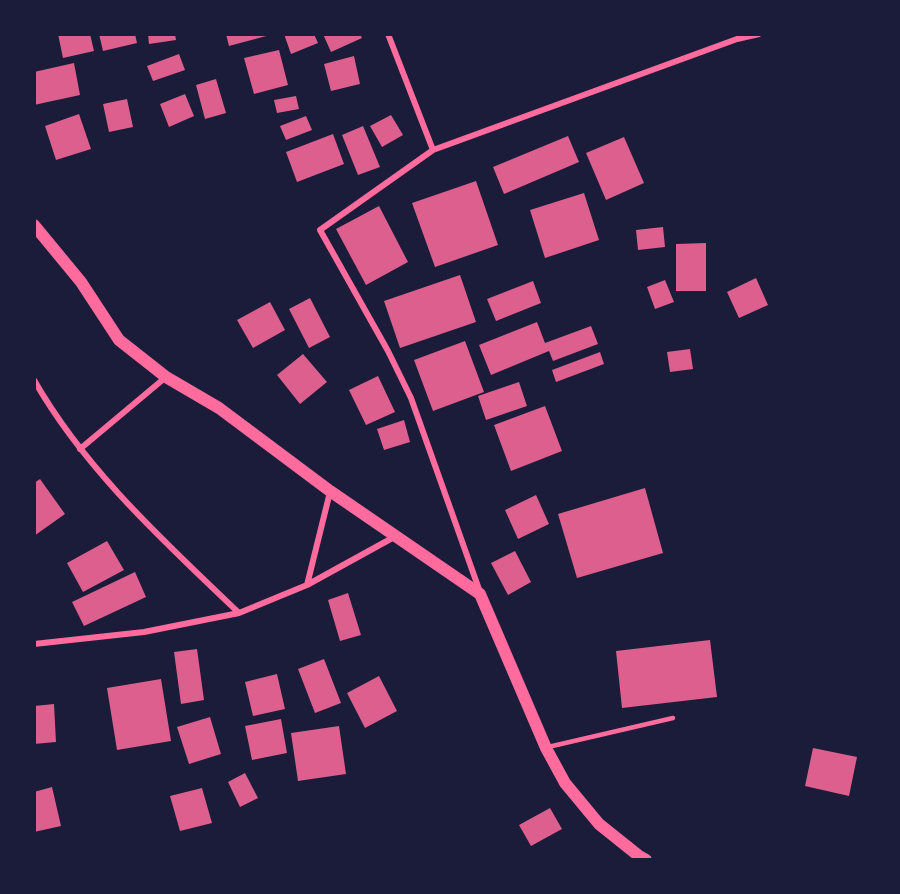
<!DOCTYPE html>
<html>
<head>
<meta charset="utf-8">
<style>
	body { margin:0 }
	#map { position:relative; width:900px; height:894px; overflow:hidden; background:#1b1b3a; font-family:Jost,sans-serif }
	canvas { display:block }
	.frame { position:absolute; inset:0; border:36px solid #1b1b3a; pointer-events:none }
</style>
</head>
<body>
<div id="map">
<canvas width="900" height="894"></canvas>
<div class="frame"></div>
</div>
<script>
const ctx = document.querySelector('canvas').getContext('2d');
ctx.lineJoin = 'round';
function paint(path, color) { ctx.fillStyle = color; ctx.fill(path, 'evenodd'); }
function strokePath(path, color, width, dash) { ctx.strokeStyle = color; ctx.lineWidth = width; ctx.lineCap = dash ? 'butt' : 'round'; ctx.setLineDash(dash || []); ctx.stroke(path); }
paint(new Path2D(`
	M 58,34 L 90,34 L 94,51 L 63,58 Z
	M 99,34 L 135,34 L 137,43 L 103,51 Z
	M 148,34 L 175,34 L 176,40 L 149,44 Z
	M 226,34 L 270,34 L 270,35 L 229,46 Z
	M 284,34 L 314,34 L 318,43 L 291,54 Z
	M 323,34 L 360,34 L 362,38 L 331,52 Z
	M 279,50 L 288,85 L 254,94 L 244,58 Z
	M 179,54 L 185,70 L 153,81 L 147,66 Z
	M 354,56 L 360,84 L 331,91 L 324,64 Z
	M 74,63 L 80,95 L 34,105 L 34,72 Z
	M 216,79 L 226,113 L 205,119 L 196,85 Z
	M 185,94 L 194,116 L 169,127 L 160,104 Z
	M 296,96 L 299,109 L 277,113 L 274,100 Z
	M 127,99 L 133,127 L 109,132 L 103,104 Z
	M 79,114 L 91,149 L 56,160 L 45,126 Z
	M 391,115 L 403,135 L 382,147 L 370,126 Z
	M 306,116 L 312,130 L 286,140 L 280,126 Z
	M 363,126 L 380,167 L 358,175 L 342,135 Z
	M 333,134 L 344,164 L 297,182 L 286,152 Z
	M 568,136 L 579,162 L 504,194 L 493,167 Z
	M 624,137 L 644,183 L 606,200 L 586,153 Z
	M 476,181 L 498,245 L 435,267 L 412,203 Z
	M 584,193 L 599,240 L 545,258 L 530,210 Z
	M 379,206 L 408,262 L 366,285 L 336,229 Z
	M 663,227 L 665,247 L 638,250 L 636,230 Z
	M 706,243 L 706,291 L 676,291 L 676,244 Z
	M 460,275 L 476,322 L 400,348 L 384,301 Z
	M 756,278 L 768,305 L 739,318 L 727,292 Z
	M 665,280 L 674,302 L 655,309 L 647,287 Z
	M 533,281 L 541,303 L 496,321 L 487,299 Z
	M 310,298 L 330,337 L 309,348 L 289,309 Z
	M 270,302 L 285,330 L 253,348 L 237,320 Z
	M 537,322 L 545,343 L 591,326 L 598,344 L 553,361 L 549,351 L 491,375 L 479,345 Z
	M 465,341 L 484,392 L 433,411 L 414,360 Z
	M 690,349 L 693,369 L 670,372 L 667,352 Z
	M 600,352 L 604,364 L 556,382 L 552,370 Z
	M 303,354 L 327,382 L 300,404 L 277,375 Z
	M 378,376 L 395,412 L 366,425 L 349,390 Z
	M 519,382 L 527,406 L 486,420 L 478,396 Z
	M 545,406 L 562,451 L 511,471 L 494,425 Z
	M 404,420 L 410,442 L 384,450 L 377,429 Z
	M 40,479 L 65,514 L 34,536 L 34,483 Z
	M 645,488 L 663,553 L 577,578 L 558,514 Z
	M 536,495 L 549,524 L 518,539 L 505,510 Z
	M 107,541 L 124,570 L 83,592 L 67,563 Z
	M 515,551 L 531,582 L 508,595 L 491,563 Z
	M 135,572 L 146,597 L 84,626 L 72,602 Z
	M 348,593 L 361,635 L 340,641 L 328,600 Z
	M 710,640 L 717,697 L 622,708 L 616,651 Z
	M 197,649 L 204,700 L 181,704 L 174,652 Z
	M 324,659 L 341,703 L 315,713 L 298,669 Z
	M 277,674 L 285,709 L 253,716 L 245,682 Z
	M 379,676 L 397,711 L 365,728 L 347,693 Z
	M 161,679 L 171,741 L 117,750 L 107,688 Z
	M 54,704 L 56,742 L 34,744 L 34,706 Z
	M 210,717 L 221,754 L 189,764 L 177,727 Z
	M 281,719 L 287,753 L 252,760 L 245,726 Z
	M 339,726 L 346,774 L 298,781 L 291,733 Z
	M 813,748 L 857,757 L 849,796 L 805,786 Z
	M 245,773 L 258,798 L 240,807 L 228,782 Z
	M 52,787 L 61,826 L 34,832 L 34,792 Z
	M 202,788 L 212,823 L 180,831 L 170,796 Z
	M 550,808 L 562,829 L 531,846 L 519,825 Z`), '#dd5f8e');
strokePath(new Path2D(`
	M 548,747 L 673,718`), '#ff6b9d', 4.5);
strokePath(new Path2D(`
	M 388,34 L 433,150
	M 34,380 C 86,471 164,541 239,613
	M 80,449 L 166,377
	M 307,585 L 330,492
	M 480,592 L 411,398 L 388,351 L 320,230 L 433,150 L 737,39 L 759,34
	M 34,644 L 144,632 L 239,613 L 307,585 L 396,536`), '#ff6b9d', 6);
strokePath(new Path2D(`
	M 34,225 L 81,282 L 119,340 L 166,377 L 219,408 L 330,491 L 480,594 L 546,748 L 565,783 L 599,824 L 639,856 L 646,860`), '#ff6b9d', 12);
</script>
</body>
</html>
